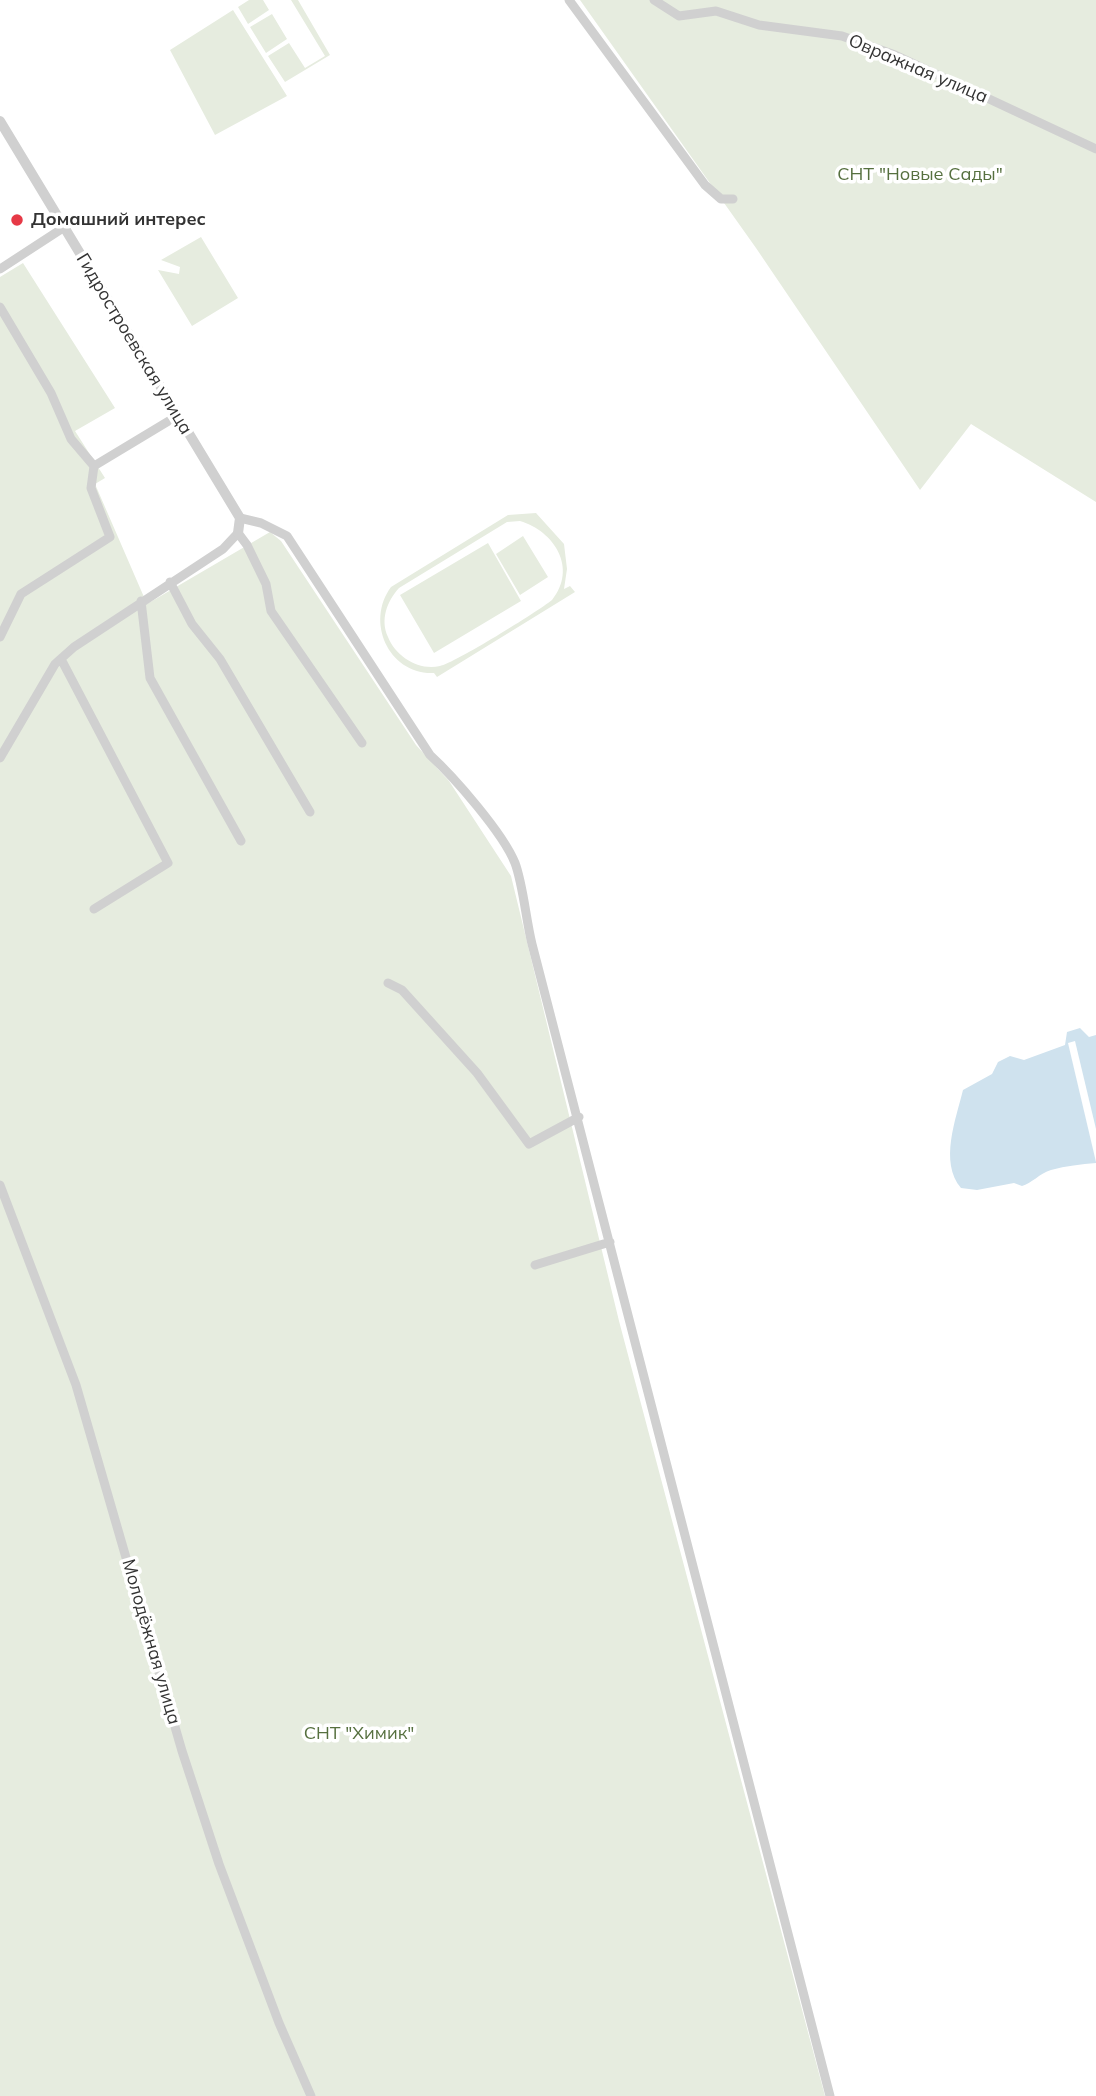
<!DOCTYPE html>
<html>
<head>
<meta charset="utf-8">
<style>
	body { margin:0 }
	canvas { display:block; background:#fff }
</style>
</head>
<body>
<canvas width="1096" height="2096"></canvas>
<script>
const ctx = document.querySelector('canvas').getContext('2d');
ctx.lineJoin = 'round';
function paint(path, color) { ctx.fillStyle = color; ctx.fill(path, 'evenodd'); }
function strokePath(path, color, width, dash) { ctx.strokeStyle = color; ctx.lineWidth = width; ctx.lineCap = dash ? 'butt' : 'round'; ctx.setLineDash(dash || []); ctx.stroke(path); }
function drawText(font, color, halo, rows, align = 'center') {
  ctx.font = font + ' Mulish,sans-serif'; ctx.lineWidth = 7; ctx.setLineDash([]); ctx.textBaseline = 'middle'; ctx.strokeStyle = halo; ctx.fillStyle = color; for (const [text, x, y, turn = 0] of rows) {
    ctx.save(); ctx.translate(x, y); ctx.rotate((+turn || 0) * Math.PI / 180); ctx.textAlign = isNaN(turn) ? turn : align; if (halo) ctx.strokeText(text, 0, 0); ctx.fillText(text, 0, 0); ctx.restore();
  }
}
paint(new Path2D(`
	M 249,0 L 263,0 L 269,10 L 248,24 L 238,7 Z
	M 291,0 L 298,0 L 330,55 L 285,82 L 268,56 L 289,43 L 305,68 L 325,56 Z
	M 580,0 L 1096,0 L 1096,502 L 971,424 L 920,490 L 756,248 Z
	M 233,10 L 287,96 L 215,135 L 170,50 Z
	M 272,14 L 287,39 L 266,53 L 250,27 Z
	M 201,237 L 238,298 L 192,326 L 158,270 L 179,274 L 180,267 L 161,260 Z
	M 23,263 L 115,408 L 75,431 L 105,478 L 95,484 L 147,604 L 270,532 L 281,541 L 416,745 L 449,781 L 511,876 L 619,1321 L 825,2096 L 0,2096 L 0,277 Z
	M 536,513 L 564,544 L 567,569 L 564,589 L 570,586 L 575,592 L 437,677 L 434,673 C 389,675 365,622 391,587 L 508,515 ZM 520,521 C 554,531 578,568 552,600 C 537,612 455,663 440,666 C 419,671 396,657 388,637 C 380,620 387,601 399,588 L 507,522 Z
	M 523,536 L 548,577 L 520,595 L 496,554 Z
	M 488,543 L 521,601 L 434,653 L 400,595 Z`), '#e6ecdf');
paint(new Path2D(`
	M 1080,1028 L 1089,1037 L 1096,1035 L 1096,1163 C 1081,1164 1066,1166 1051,1170 C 1040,1173 1031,1184 1022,1186 L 1014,1183 L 977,1190 L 961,1188 C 939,1162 956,1119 963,1090 L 992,1074 L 998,1062 L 1010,1056 L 1024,1060 L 1065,1045 L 1067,1032 Z`), '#cfe2ee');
paint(new Path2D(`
	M 1075,1041 L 1096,1129 L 1096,1162 L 1068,1043 Z`), '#fff');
strokePath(new Path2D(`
	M 569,0 L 705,185 L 721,199 L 733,199
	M 654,0 L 679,16 L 716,11 L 759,25 L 842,36 L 895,55 L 1096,149
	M 0,269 L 63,228
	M 0,307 L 51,393 L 71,439 L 94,466
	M 240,518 L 261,523 L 287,536 L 430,755 C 454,777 503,833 515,863 C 523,884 526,920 532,944 L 830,2096
	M 170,582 L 192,624 L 220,659 L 310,812
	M 141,601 L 150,678 L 241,841
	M 0,637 L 21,594 L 110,537 L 91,488 L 94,466 L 177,416
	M 61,659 L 168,863 L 94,909
	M 0,758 L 55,664 L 74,647 L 223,549 L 238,533 L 247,545 L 266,584 L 271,611 L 362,743
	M 388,983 L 402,990 L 477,1073 L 529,1144 L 579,1117
	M 0,1185 L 76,1385 L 182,1751 L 219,1864 L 279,2023 L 311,2096
	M 535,1265 L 610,1242`), '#d0d0d0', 9);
strokePath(new Path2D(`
	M 0,121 L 240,518 L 238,533`), '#d0d0d0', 10);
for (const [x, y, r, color] of [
	[17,220,7,"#e63946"]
]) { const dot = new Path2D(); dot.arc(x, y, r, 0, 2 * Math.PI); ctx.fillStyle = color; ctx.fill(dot); strokePath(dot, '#fff', 2.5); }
drawText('18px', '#333', '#fff', [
	["Овражная улица",918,69,23],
	["Гидростроевская улица",134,344,59],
	["Молодёжная улица",151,1642,74]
]);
drawText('18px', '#56703f', '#fff', [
	["СНТ \"Новые Сады\"",920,175],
	["СНТ \"Химик\"",359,1734]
]);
drawText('bold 18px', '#333', '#fff', [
	["Домашний интерес",31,220]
], 'left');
</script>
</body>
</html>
